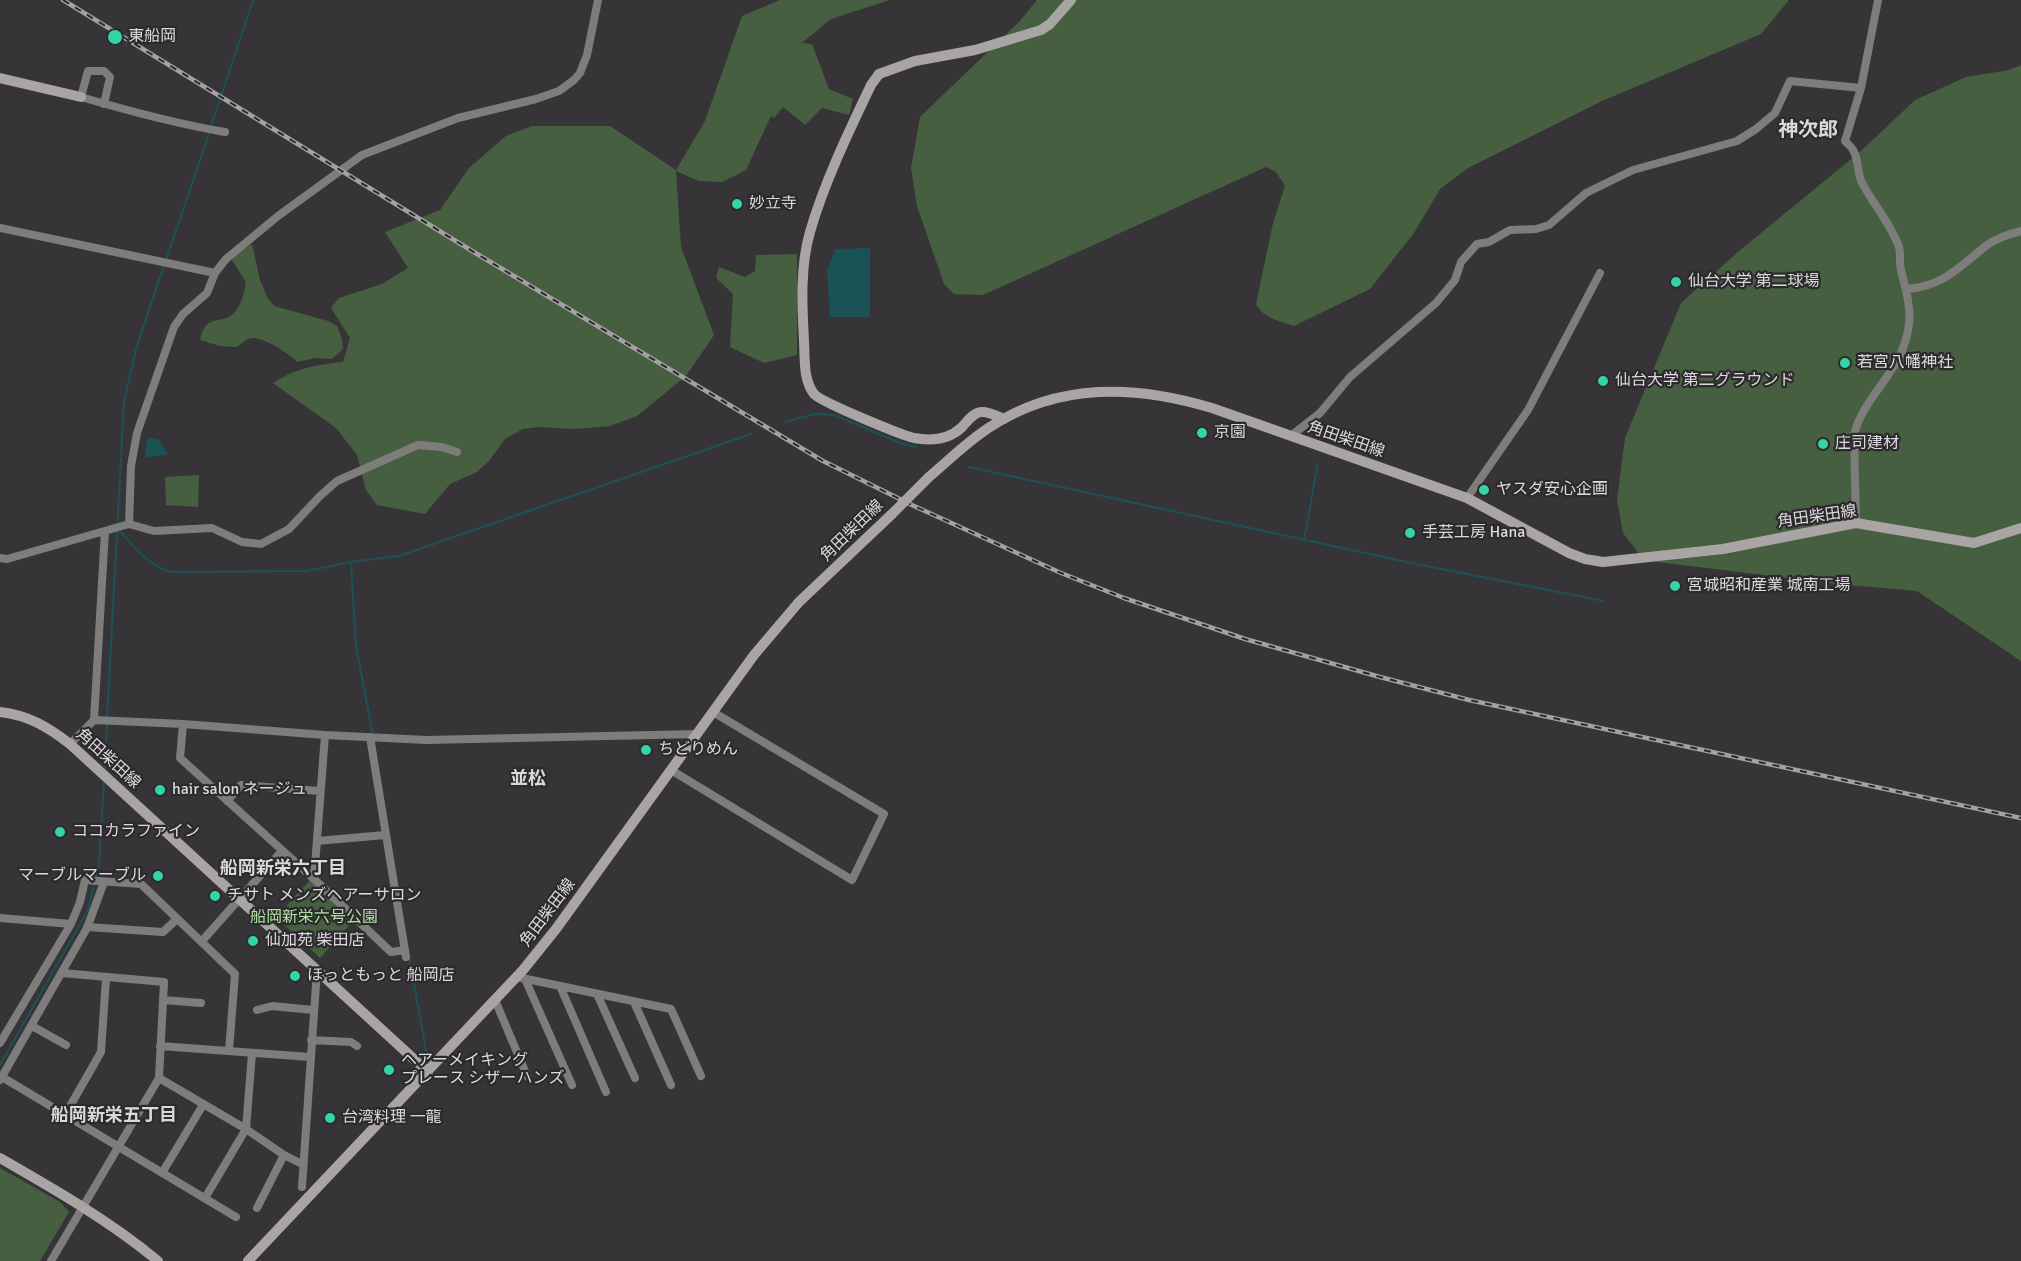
<!DOCTYPE html>
<html>
<head>
<meta charset="utf-8">
<style>
	body { margin:0 }
	canvas { display:block; background:#363437 }
</style>
</head>
<body>
<canvas width="2021" height="1261"></canvas>
<script>
const ctx = document.querySelector('canvas').getContext('2d');
ctx.lineJoin = 'round';
function paint(path, color) { ctx.fillStyle = color; ctx.fill(path, 'evenodd'); }
function strokePath(path, color, width, dash) { ctx.strokeStyle = color; ctx.lineWidth = width; ctx.lineCap = dash ? 'butt' : 'round'; ctx.setLineDash(dash || []); ctx.stroke(path); }
function drawText(font, color, halo, rows, align = 'center') {
  ctx.font = font + ' Signika,"Noto Sans JP",sans-serif'; ctx.lineWidth = 4.5; ctx.setLineDash([]); ctx.textBaseline = 'middle'; ctx.strokeStyle = halo; ctx.fillStyle = color; for (const [text, x, y, turn = 0] of rows) {
    ctx.save(); ctx.translate(x, y); ctx.rotate((+turn || 0) * Math.PI / 180); ctx.textAlign = isNaN(turn) ? turn : align; if (halo) ctx.strokeText(text, 0, 0); ctx.fillText(text, 0, 0); ctx.restore();
  }
}
paint(new Path2D(`
	M 780,0 L 890,0 L 831,19 L 802,43 L 812,44 L 829,89 L 853,99 L 849,115 L 822,108 L 805,125 L 783,107 L 774,118 L 771,116 L 746,170 L 722,182 L 699,181 L 676,171 L 681,247 L 714,335 L 686,376 L 637,416 L 610,426 L 575,429 L 538,427 L 523,429 L 505,439 L 489,461 L 477,472 L 450,484 L 425,514 L 377,505 L 366,490 L 357,455 L 336,428 L 273,383 C 297,368 314,365 343,362 L 350,338 L 331,308 L 339,298 L 382,284 L 408,268 L 385,232 L 440,210 L 469,168 L 506,136 L 532,126 L 610,126 L 676,170 L 705,121 L 742,16 Z
	M 1037,0 L 1789,0 L 1761,34 L 1602,101 L 1468,168 L 1440,189 L 1414,233 L 1370,289 L 1294,326 C 1280,321 1263,318 1256,304 L 1273,223 L 1285,186 L 1276,172 L 1266,167 L 983,295 L 954,294 L 944,284 L 917,206 L 911,168 L 920,117 L 1020,21 Z
	M 2021,65 L 2021,661 L 1917,591 L 1837,584 L 1649,561 L 1639,554 L 1623,533 L 1617,500 L 1625,438 L 1681,303 L 1739,251 L 1861,151 L 1915,100 L 1966,77 L 2009,70 Z
	M 252,244 L 260,280 L 267,297 L 274,306 L 328,321 L 337,326 L 342,339 L 343,349 L 332,359 L 315,358 L 297,362 C 287,352 268,340 254,338 C 247,338 242,343 237,347 L 220,346 L 200,340 C 206,312 220,326 234,313 C 242,305 244,292 246,282 L 230,257 Z
	M 797,254 L 797,355 L 764,363 L 730,347 L 733,294 L 716,278 L 719,267 L 745,277 L 755,271 L 756,255 Z
	M 199,475 L 198,507 L 166,505 L 165,477 Z
	M 310,880 L 353,921 L 320,958 L 276,917 Z
	M 0,1168 L 60,1202 L 69,1212 L 40,1261 L 0,1261 Z`), '#465f40');
paint(new Path2D(`
	M 870,248 L 870,317 L 830,317 L 827,271 L 835,249 Z
	M 147,438 L 158,439 L 168,454 L 145,458 Z`), '#1b5255');
strokePath(new Path2D(`
	M 211,126 L 253,0
	M 166,260 L 210,131
	M 786,422 L 814,414 L 834,415 L 905,445 L 916,447
	M 969,467 L 1416,564 L 1604,601
	M 119,530 C 135,547 149,567 172,572 L 306,571 L 351,562
	M 1304,540 L 1318,463
	M 107,718 L 124,402 L 136,349 L 164,265
	M 375,746 L 356,646 L 351,562 L 399,556 L 751,434
	M 105,769 L 107,724
	M 409,956 L 426,1051
	M 0,1065 L 88,910 L 99,865 L 104,780`), '#1b5255', 2);
strokePath(new Path2D(`
	M 104,104 L 110,77 L 104,71 L 88,71 L 81,97 C 129,111 177,124 225,132
	M 0,228 L 215,273
	M 1907,289 C 1944,286 1959,267 1987,245 C 1997,238 2009,234 2021,231
	M 1291,436 L 1320,413 L 1350,377 L 1436,303 L 1455,280 L 1461,262 L 1477,244 L 1489,242 L 1510,230 L 1536,229 L 1549,225 L 1586,193 L 1633,170 L 1737,141 L 1756,129 L 1775,113 L 1790,81 L 1861,88
	M 1467,498 L 1528,410 L 1600,273
	M 1856,523 L 1854,435 C 1862,402 1889,381 1902,351 C 1915,317 1909,303 1901,270 C 1899,263 1901,255 1899,247 C 1891,224 1873,204 1862,183 C 1857,173 1859,161 1854,152 C 1853,148 1848,144 1845,141 L 1861,88 L 1878,0
	M 129,524 L 131,466 L 137,433 L 174,327 L 183,314 L 207,293 L 215,273 L 226,259 L 278,216 L 362,155 L 458,118 L 536,99 L 559,91 L 574,80 L 580,73 L 587,55 L 598,0
	M 0,558 L 7,559 L 129,524 L 154,531 L 212,528 L 242,542 L 261,544 L 289,529 L 320,496 L 337,481 L 418,445 L 442,447 L 457,452
	M 94,720 L 183,724 L 325,735 L 426,740 L 698,734
	M 183,724 L 180,758 L 314,879 L 391,952 L 405,950
	M 370,737 L 406,957
	M 70,744 L 94,720 L 105,531
	M 671,770 L 852,880 L 884,814 L 713,712
	M 227,801 L 241,785 L 320,791
	M 317,841 L 385,835
	M 314,879 L 325,735
	M 0,918 L 71,924
	M 87,927 L 163,932 L 177,919
	M 202,941 L 282,851
	M 517,977 L 671,1009 L 701,1076
	M 525,979 L 572,1085
	M 560,986 L 606,1092
	M 597,994 L 635,1078
	M 163,1000 L 201,1003
	M 495,1000 L 527,1076
	M 634,1002 L 671,1085
	M 257,1010 L 272,1006 L 313,1010
	M 32,1026 L 66,1045
	M 311,1040 L 351,1042 L 357,1046
	M 0,1043 L 71,924 L 80,902 L 85,880 L 141,884 L 235,974 L 229,1051
	M 160,1046 L 310,1057
	M 252,1053 L 246,1129 L 284,1155 L 302,1164
	M 2,1077 L 236,1217
	M 159,1078 L 246,1129 L 205,1198
	M 0,1080 L 87,928 L 104,882
	M 65,1115 L 101,1052 L 106,978
	M 162,1173 L 203,1105
	M 302,1187 L 317,970
	M 257,1208 L 284,1155
	M 51,1261 L 159,1078 L 164,982 L 62,973`), '#7f7d7c', 8);
strokePath(new Path2D(`
	M 0,78 L 81,97
	M 1004,419 C 997,416 990,412 982,412 C 973,412 967,422 961,428 C 948,440 931,441 914,438 C 901,435 821,402 814,394 C 803,380 805,358 804,341 C 802,306 800,266 810,232 C 824,183 849,131 871,85 L 879,74 L 915,61 L 975,50 L 1041,30 L 1050,24 L 1071,0
	M 929,477 C 949,460 968,441 990,427 C 1059,382 1136,385 1212,408 L 1467,498 L 1569,553 L 1585,559 L 1603,562 L 1723,549 L 1856,523 L 1974,543 L 2021,528
	M 0,712 C 28,715 48,727 70,744 L 428,1072
	M 0,1158 C 54,1189 110,1221 158,1261
	M 248,1261 L 523,970 L 556,929 L 754,655 L 799,602 L 891,515`), '#a8a5a4', 10);
const rail = new Path2D(`
	M 63,0 L 477,254 L 823,461 L 914,506 L 1061,573 L 1124,598 L 1245,639 L 1380,677 L 1469,700 L 2021,818`);
strokePath(rail, '#a3a1a4', 4.5);
strokePath(rail, '#2c2a2d', 2, [7]);
strokePath(new Path2D(`
	M 891,515 L 929,477`), '#a8a5a4', 10);
for (const [x, y, r, color] of [
	[115,37,8,"#35d4a7"],
	[737,204,6,"#35d4a7"],
	[1676,282,6,"#35d4a7"],
	[1845,363,6,"#35d4a7"],
	[1603,381,6,"#35d4a7"],
	[1202,433,6,"#35d4a7"],
	[1823,444,6,"#35d4a7"],
	[1484,490,6,"#35d4a7"],
	[1410,533,6,"#35d4a7"],
	[1675,586,6,"#35d4a7"],
	[646,750,6,"#35d4a7"],
	[160,790,6,"#35d4a7"],
	[60,832,6,"#35d4a7"],
	[158,876,6,"#35d4a7"],
	[215,896,6,"#35d4a7"],
	[253,941,6,"#35d4a7"],
	[295,976,6,"#35d4a7"],
	[389,1070,6,"#35d4a7"],
	[330,1118,6,"#35d4a7"]
]) { const dot = new Path2D(); dot.arc(x, y, r, 0, 2 * Math.PI); ctx.fillStyle = color; ctx.fill(dot); strokePath(dot, '#2c2a2d', 2); }
drawText('16px', '#dcdadc', '#2c2a2d', [
	["東船岡",128,37],
	["妙立寺",749,204],
	["仙台大学 第二球場",1688,282],
	["若宮八幡神社",1857,363],
	["仙台大学 第二グラウンド",1615,381],
	["京園",1214,433],
	["庄司建材",1835,444],
	["ヤスダ安心企画",1496,490],
	["手芸工房 Hana",1422,533],
	["宮城昭和産業 城南工場",1687,586],
	["ちどりめん",658,750],
	["hair salon ネージュ",172,790],
	["ココカラファイン",72,832],
	["マーブルマーブル",146,876,"right"],
	["チサト メンズヘアーサロン",227,896],
	["仙加苑 柴田店",265,941],
	["ほっともっと 船岡店",307,976],
	["ヘアーメイキング",401,1061],
	["プレース シザーハンズ",401,1079],
	["台湾料理 一龍",342,1118]
], 'left');
drawText('16px', '#dcdadc', '#2c2a2d', [
	["角田柴田線",1346,440,19],
	["角田柴田線",1817,517,-8],
	["角田柴田線",852,531,-44],
	["角田柴田線",108,759,42],
	["角田柴田線",548,913,-53]
]);
drawText('16px', '#ade0a1', '#2c2a2d', [
	["船岡新栄六号公園",314,918]
]);
drawText('bold 18px', '#dad8db', '#2c2a2d', [
	["並松",528,779],
	["船岡新栄六丁目",283,869],
	["船岡新栄五丁目",114,1116]
]);
drawText('bold 20px', '#dad8db', '#2c2a2d', [
	["神次郎",1808,131]
]);
</script>
</body>
</html>
